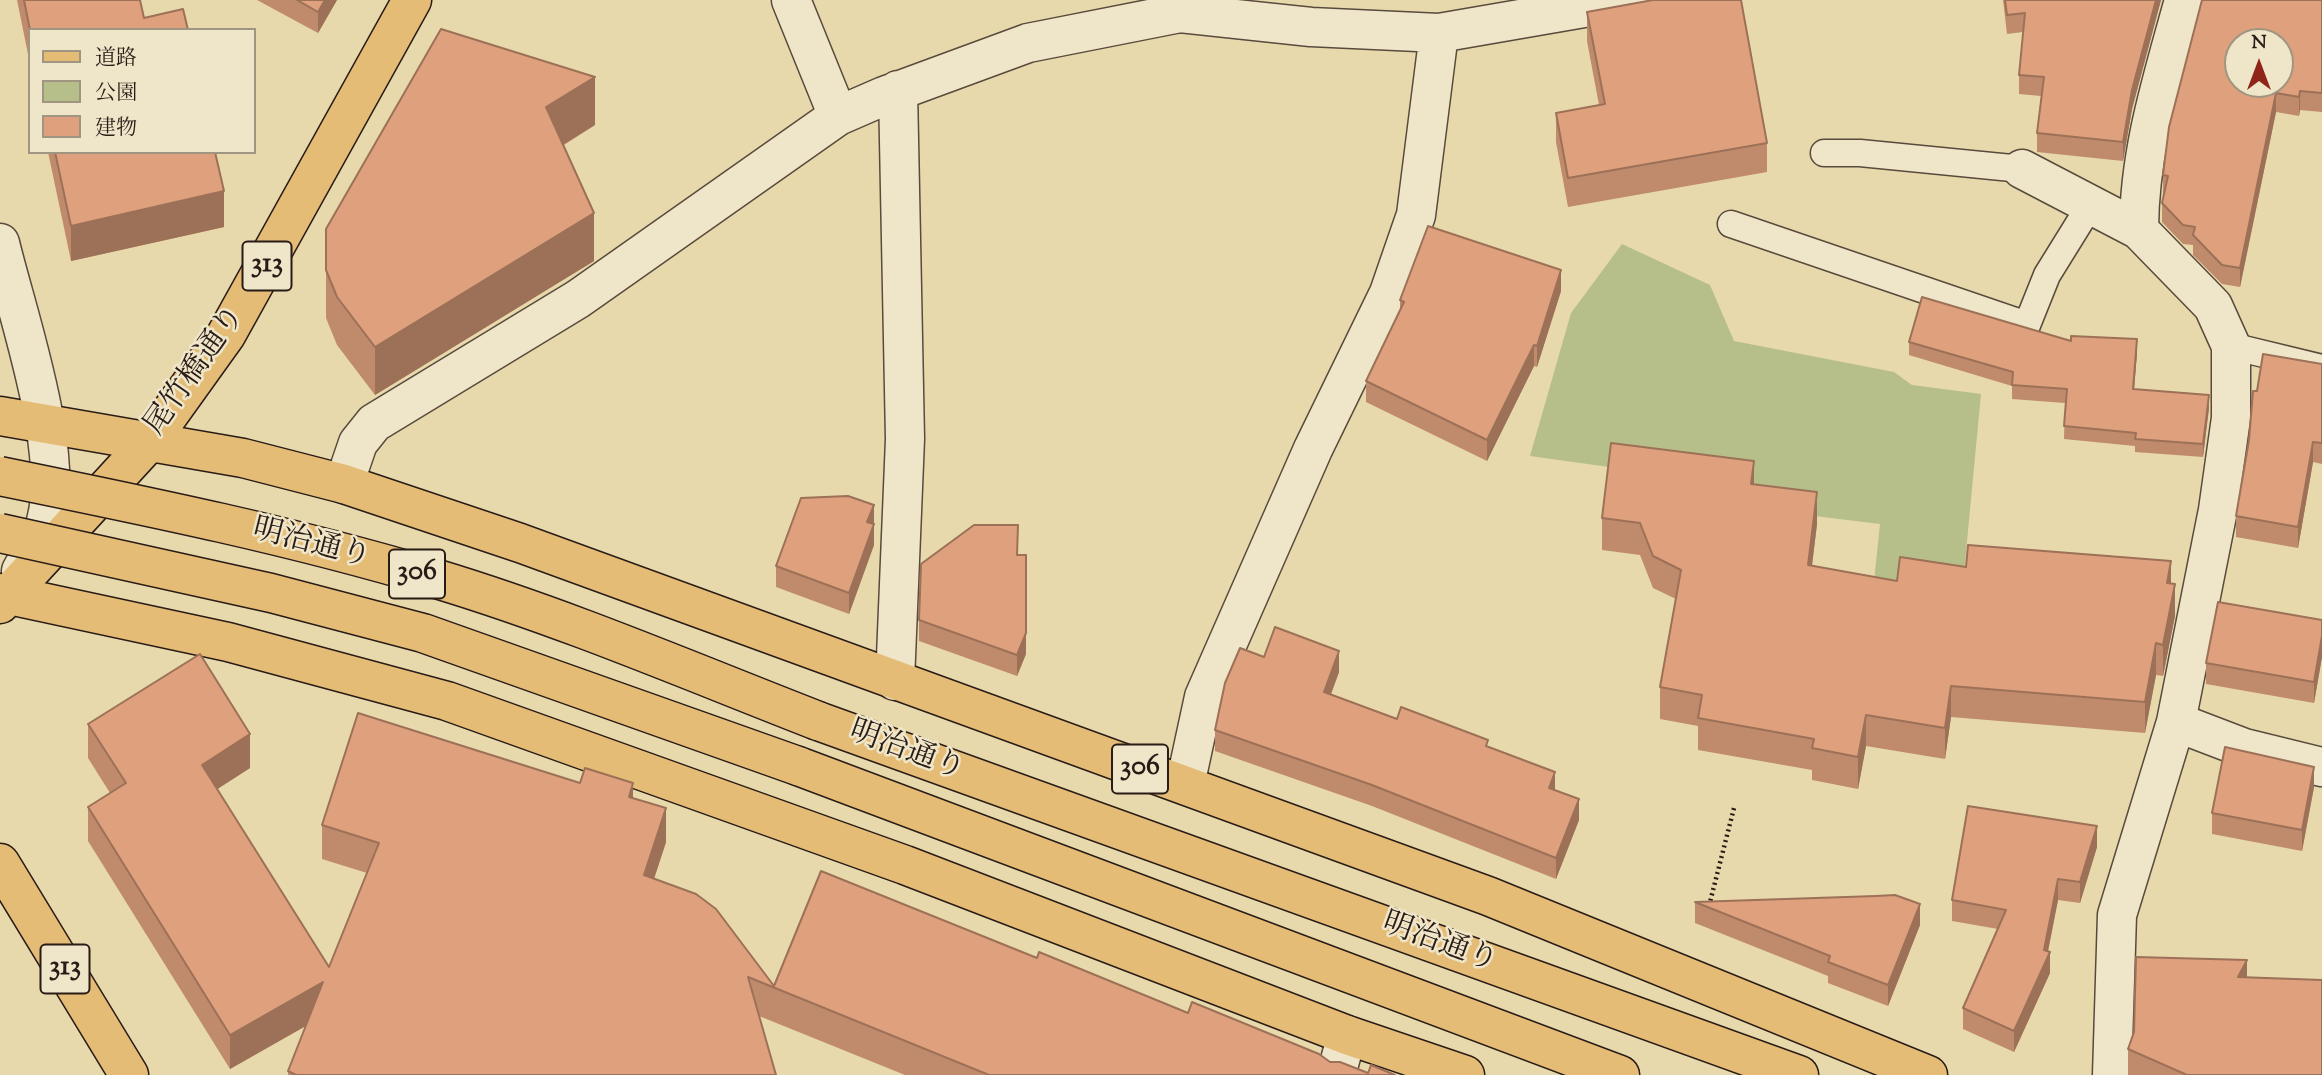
<!DOCTYPE html>
<html>
<head>
<meta charset="utf-8">
<style>
	body { margin:0 }
	#map { position:relative; width:2322px; height:1075px; overflow:hidden; background:#e7d9ac; font-family:"Sorts Mill Goudy","Noto Serif JP",serif }
	canvas { display:block }
	.legend { position:absolute; left:28px; top:28px; width:228px; height:126px; box-sizing:border-box; background:#efe6c9; border:2px solid #a09581; margin:0; padding:9px 12px; list-style:none; font-size:21px; color:#291b16 }
	.legend li { display:flex; align-items:center; gap:14px; height:35px }
	.legend b { width:35px; border:2px solid #a09581 }
	.north { position:absolute; left:2224px; top:28px; width:70px; height:70px; box-sizing:border-box; background:#efe6c9; border:2px solid #a09581; border-radius:50%; rotate:0deg; font-size:19px; font-weight:700; line-height:28px; text-align:center; color:#291b16 }
	.north::after { content:''; display:block; margin:auto; width:24px; height:32px; background:#8f2418; clip-path:polygon(50% 0,100% 100%,50% 72%,0 100%) }
</style>
</head>
<body>
<div id="map">
<canvas width="2322" height="1075"></canvas>
<ul class="legend">
<li><b style="height:9px;background:#e4bc76"></b>道路</li>
<li><b style="height:19px;background:#b6bf89"></b>公園</li>
<li><b style="height:19px;background:#dfa17d"></b>建物</li>
</ul>
<div class="north">N</div>
</div>
<script>
const ctx = document.querySelector('canvas').getContext('2d');
ctx.lineJoin = 'round';
function paint(path, color) { ctx.fillStyle = color; ctx.fill(path, 'evenodd'); }
function strokePath(path, color, width, dash) { ctx.strokeStyle = color; ctx.lineWidth = width; ctx.lineCap = dash ? 'butt' : 'round'; ctx.setLineDash(dash || []); ctx.stroke(path); }
function drawText(font, color, halo, rows, align = 'center') {
  ctx.font = font + ' "Sorts Mill Goudy","Noto Serif JP",serif'; ctx.lineWidth = 5; ctx.setLineDash([]); ctx.textBaseline = 'middle'; ctx.strokeStyle = halo; ctx.fillStyle = color; for (const [text, x, y, turn = 0] of rows) {
    ctx.save(); ctx.translate(x, y); ctx.rotate((+turn || 0) * Math.PI / 180); ctx.textAlign = isNaN(turn) ? turn : align; if (halo) ctx.strokeText(text, 0, 0); ctx.fillText(text, 0, 0); ctx.restore();
  }
}
paint(new Path2D(`
	M 1622,244 L 1710,285 L 1734,341 L 1894,372 L 1912,385 L 1981,394 L 1962,594 L 1874,581 L 1880,524 L 1757,509 L 1760,488 L 1530,456 L 1571,313 Z`), '#b6bf89');
const service = new Path2D(`
	M 1824,153 L 1860,153 L 2022,169
	M 1731,224 L 2027,325 L 2047,275 L 2091,204
	M 2231,346 L 2322,368`);
const minor = new Path2D(`
	M 791,0 L 838,116
	M 2022,169 L 2139,230
	M 0,243 C 17,315 71,465 42,533 C 37,546 28,558 21,571
	M 344,484 L 358,443 L 374,423 L 578,299 L 838,116 L 884,96 L 1028,43 L 1180,13 L 1311,27 L 1439,33 L 1630,0
	M 895,681 L 905,439 L 898,90
	M 2176,722 L 2244,748 L 2322,767
	M 1185,785 L 1204,697 L 1313,449 L 1389,293 L 1416,215 L 1439,33
	M 1336,1075 L 1347,1035
	M 2112,1075 L 2117,915 L 2176,722 L 2218,510 L 2231,418 L 2231,346 L 2213,306 L 2139,230 C 2139,150 2163,77 2184,0`);
const primary = new Path2D(`
	M 0,416 L 243,458 L 344,484 L 520,543 L 1488,896 L 1928,1075
	M 0,593 L 228,642 L 447,701 L 905,865 L 1347,1035 L 1465,1075
	M 0,604 L 150,441 L 226,335 L 412,0
	M 818,721 L 1799,1075
	M 798,766 L 1620,1075
	M 0,863 L 129,1075`);
strokePath(service, '#584a3c', 29);
strokePath(minor, '#584a3c', 41);
strokePath(primary, '#291b16', 41);
strokePath(new Path2D(`
	M 1709,906 L 1734,808`), '#291b16', 4.5, [2, 3.5]);
strokePath(service, '#efe6c9', 26);
strokePath(minor, '#efe6c9', 38);
strokePath(primary, '#e4bc76', 38);
const primaryBridge = new Path2D(`
	M 0,476 C 147,506 294,536 437,579 C 566,618 692,672 818,721
	M 0,533 L 271,593 L 423,633 L 798,766`);
strokePath(primaryBridge, '#291b16', 41, []);
strokePath(primaryBridge, '#e4bc76', 38);
paint(new Path2D(`
	M 17,0 L 140,0 L 144,18 L 30,30 L 30,64 Z
	M 257,0 L 337,0 L 318,33 Z
	M 2003,0 L 2161,0 L 2132,109 L 2123,161 L 2037,152 L 2037,133 L 2041,96 L 2019,94 L 2019,75 L 2023,32 L 2007,34 Z
	M 2322,0 L 2322,112 L 2300,110 L 2299,116 L 2276,112 L 2240,287 L 2222,284 L 2193,255 L 2193,245 L 2183,244 L 2162,222 L 2162,203 L 2164,195 L 2163,194 L 2163,175 Z
	M 1587,12 L 1767,143 L 1767,172 L 1568,207 L 1556,142 L 1556,113 L 1599,105 L 1587,41 Z
	M 595,125 L 564,145 L 594,261 L 375,395 L 337,345 L 326,318 L 326,229 Z
	M 48,152 L 215,152 L 224,227 L 71,261 Z
	M 1561,291 L 1537,367 L 1534,366 L 1487,461 L 1366,402 L 1366,381 L 1400,310 L 1400,300 Z
	M 2071,341 L 2137,353 L 2134,389 L 2209,408 L 2203,457 L 2135,452 L 2135,446 L 2064,439 L 2065,403 L 2012,399 L 2012,386 L 1909,355 L 1909,342 Z
	M 2322,364 L 2322,464 L 2313,462 L 2298,548 L 2236,537 L 2236,516 L 2257,391 Z
	M 1754,484 L 1817,524 L 1812,566 L 1897,581 L 1966,567 L 2171,584 L 2175,616 L 2163,676 L 2156,675 L 2145,733 L 1951,717 L 1945,759 L 1866,746 L 1858,789 L 1812,780 L 1812,770 L 1698,750 L 1698,726 L 1660,719 L 1660,687 L 1676,599 L 1653,588 L 1640,555 L 1602,550 L 1602,518 Z
	M 874,524 L 874,545 L 849,614 L 776,587 L 776,566 Z
	M 1018,555 L 1026,576 L 1026,654 L 1017,676 L 919,641 L 919,620 Z
	M 2322,620 L 2322,657 L 2314,703 L 2206,684 L 2206,663 Z
	M 1264,657 L 1339,672 L 1331,694 L 1397,719 L 1488,747 L 1555,790 L 1579,820 L 1556,879 L 1372,806 L 1215,751 L 1215,730 Z
	M 88,724 L 250,768 L 217,789 L 329,967 L 367,873 L 322,859 L 322,825 L 580,783 L 633,798 L 666,842 L 654,879 L 774,986 L 1037,958 L 1188,1013 L 1330,1062 L 1368,1073 L 1395,1075 L 905,1075 L 759,1016 L 776,1075 L 288,1075 L 288,1071 L 306,1026 L 230,1069 L 88,841 L 88,807 L 110,793 L 88,758 Z
	M 2314,787 L 2302,851 L 2212,834 L 2212,813 Z
	M 2097,847 L 2080,903 L 2058,900 L 2048,952 L 2050,973 L 2014,1052 L 1963,1029 L 1963,1008 L 1998,929 L 1952,921 L 1952,900 Z
	M 1695,902 L 1920,925 L 1888,1006 L 1828,983 L 1828,976 L 1695,923 Z
	M 2247,977 L 2322,1075 L 2128,1075 L 2128,1049 Z`), '#c08a6c');
paint(new Path2D(`
	M 325,0 L 337,0 L 318,33 L 318,12 Z
	M 2156,0 L 2161,0 L 2132,109 L 2123,161 L 2123,142 L 2132,90 Z
	M 595,77 L 595,125 L 546,155 L 546,107 Z
	M 2300,91 L 2300,110 L 2299,116 L 2299,97 Z
	M 2276,93 L 2276,112 L 2240,287 L 2240,268 Z
	M 224,191 L 224,227 L 71,261 L 71,226 Z
	M 594,213 L 594,261 L 375,395 L 375,347 Z
	M 1561,270 L 1561,291 L 1537,367 L 1537,346 Z
	M 2137,339 L 2137,353 L 2133,402 L 2133,389 Z
	M 1534,345 L 1534,366 L 1487,461 L 1487,440 Z
	M 2209,395 L 2209,408 L 2203,457 L 2203,444 Z
	M 2313,442 L 2313,462 L 2298,548 L 2298,527 Z
	M 1754,461 L 1754,493 L 1751,484 Z
	M 1817,492 L 1817,524 L 1808,597 L 1808,565 Z
	M 874,505 L 874,545 L 849,614 L 849,593 L 867,522 Z
	M 2171,561 L 2171,593 L 2167,583 Z
	M 1026,576 L 1026,654 L 1017,676 L 1017,655 Z
	M 2175,584 L 2175,616 L 2163,676 L 2163,645 Z
	M 2322,636 L 2322,657 L 2314,703 L 2314,682 Z
	M 2156,643 L 2156,675 L 2145,733 L 2145,702 Z
	M 1339,651 L 1339,672 L 1324,713 L 1324,692 Z
	M 1951,686 L 1951,717 L 1945,759 L 1945,728 Z
	M 1866,715 L 1866,746 L 1858,789 L 1858,757 Z
	M 250,734 L 250,768 L 202,799 L 202,765 Z
	M 2314,767 L 2314,787 L 2302,851 L 2302,830 Z
	M 1555,772 L 1555,793 L 1549,788 Z
	M 633,783 L 633,817 L 629,797 Z
	M 1579,799 L 1579,820 L 1556,879 L 1556,858 Z
	M 666,808 L 666,842 L 644,909 L 644,875 Z
	M 2097,826 L 2097,847 L 2080,903 L 2080,882 Z
	M 2058,879 L 2058,900 L 2046,960 L 2050,952 L 2050,973 L 2014,1052 L 2014,1031 L 2044,950 Z
	M 1920,904 L 1920,925 L 1888,1006 L 1888,985 Z
	M 2247,960 L 2247,1004 L 2238,977 Z
	M 323,982 L 323,1016 L 230,1069 L 230,1035 Z`), '#9c7158');
const building = new Path2D(`
	M 24,0 L 140,0 L 144,18 L 183,9 L 188,30 L 30,30 Z
	M 297,0 L 325,0 L 318,12 Z
	M 1653,0 L 1741,0 L 1767,143 L 1568,178 L 1556,113 L 1605,104 L 1587,12 Z
	M 2005,0 L 2156,0 L 2132,90 L 2123,142 L 2037,133 L 2044,77 L 2019,75 L 2025,13 L 2007,15 Z
	M 2202,0 L 2322,0 L 2322,93 L 2300,91 L 2299,97 L 2276,93 L 2240,268 L 2222,265 L 2193,235 L 2195,227 L 2183,225 L 2162,203 L 2168,176 L 2163,175 L 2169,127 ZM 2238,42 L 2280,42 L 2280,84 L 2238,84 Z
	M 441,29 L 595,77 L 546,107 L 594,213 L 375,347 L 337,297 L 326,270 L 326,229 Z
	M 55,152 L 215,152 L 224,191 L 71,226 Z
	M 1428,226 L 1561,270 L 1537,346 L 1534,345 L 1487,440 L 1366,381 L 1404,302 L 1400,300 Z
	M 1922,297 L 2071,341 L 2071,336 L 2137,339 L 2133,389 L 2209,395 L 2203,444 L 2135,439 L 2136,433 L 2064,426 L 2067,389 L 2012,385 L 2013,372 L 1909,342 Z
	M 2263,354 L 2322,364 L 2322,443 L 2313,442 L 2298,527 L 2236,516 L 2249,440 L 2253,391 L 2257,391 Z
	M 1611,443 L 1754,461 L 1751,484 L 1817,492 L 1808,565 L 1897,581 L 1900,557 L 1966,567 L 1968,545 L 2171,561 L 2167,583 L 2175,584 L 2163,645 L 2156,643 L 2145,702 L 1951,686 L 1945,728 L 1866,715 L 1858,757 L 1812,748 L 1814,739 L 1698,718 L 1702,695 L 1660,687 L 1681,570 L 1653,556 L 1640,523 L 1602,518 Z
	M 848,496 L 874,505 L 867,522 L 874,524 L 849,593 L 776,566 L 801,498 Z
	M 974,525 L 1018,525 L 1017,555 L 1026,555 L 1026,633 L 1017,655 L 919,620 L 921,564 Z
	M 2218,602 L 2322,620 L 2322,636 L 2314,682 L 2206,663 Z
	M 1275,627 L 1339,651 L 1324,692 L 1397,719 L 1401,707 L 1488,740 L 1486,746 L 1555,772 L 1549,788 L 1579,799 L 1556,858 L 1372,785 L 1215,730 L 1225,683 L 1240,648 L 1264,657 Z
	M 200,654 L 250,734 L 202,765 L 329,967 L 379,843 L 322,825 L 358,713 L 580,783 L 585,768 L 633,783 L 629,797 L 666,808 L 644,875 L 696,894 L 716,909 L 774,986 L 821,871 L 1037,958 L 1039,952 L 1188,1013 L 1192,1002 L 1319,1054 L 1330,1062 L 1340,1062 L 1368,1073 L 1371,1065 L 1395,1075 L 989,1075 L 748,977 L 776,1075 L 296,1075 L 288,1071 L 323,982 L 230,1035 L 88,807 L 126,783 L 88,724 Z
	M 2225,747 L 2314,767 L 2302,830 L 2212,813 Z
	M 1968,806 L 2097,826 L 2080,882 L 2058,879 L 2044,950 L 2050,952 L 2014,1031 L 1963,1008 L 2006,910 L 1952,900 Z
	M 1895,895 L 1920,904 L 1888,985 L 1828,962 L 1830,956 L 1695,902 L 1876,896 Z
	M 2136,957 L 2247,960 L 2238,977 L 2322,980 L 2322,1075 L 2187,1075 L 2128,1049 L 2134,1032 Z`);
paint(building, '#dfa17d');
strokePath(building, '#9c7158', 2);
for (const [x, y, w] of [
	[267,266,49],
	[417,574,56],
	[1140,769,56],
	[65,969,49]
]) { const box = new Path2D(); box.roundRect(x - w / 2, y - 24.5, w, 49, 5); ctx.fillStyle = '#efe6c9'; ctx.fill(box); strokePath(box, '#291b16', 2); }
drawText('bold 28px', '#291b16', null, [
	["313",267,266],
	["306",417,574],
	["306",1140,769],
	["313",65,969]
]);
drawText('30px', '#291b16', '#efe6c9', [
	["尾竹橋通り",197,372,-55],
	["明治通り",311,546,14],
	["明治通り",906,753,20],
	["明治通り",1439,945,20]
]);
</script>
</body>
</html>
